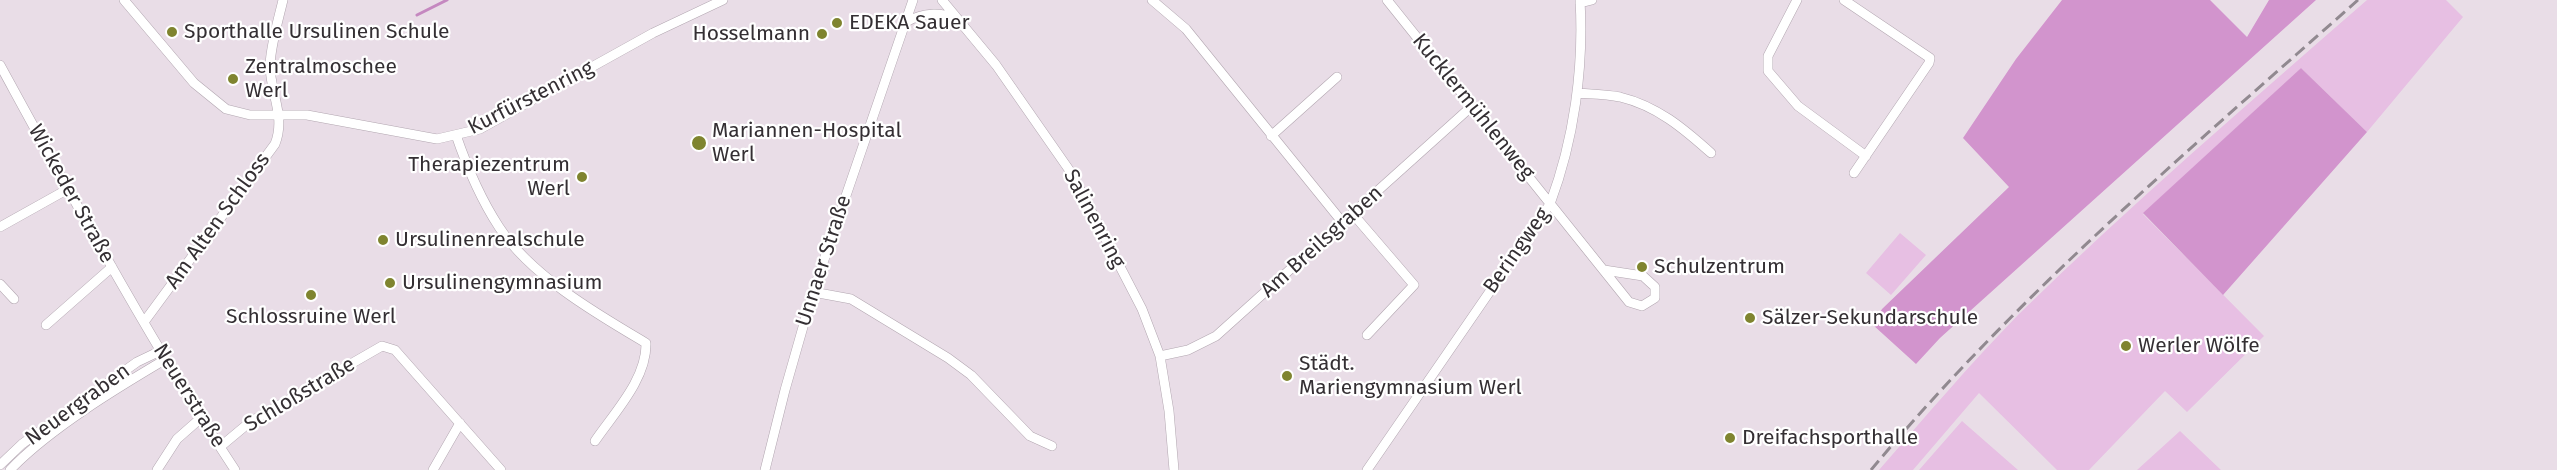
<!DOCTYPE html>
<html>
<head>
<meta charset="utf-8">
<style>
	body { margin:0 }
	canvas { display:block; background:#e9dde7 }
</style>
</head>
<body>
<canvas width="2557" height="470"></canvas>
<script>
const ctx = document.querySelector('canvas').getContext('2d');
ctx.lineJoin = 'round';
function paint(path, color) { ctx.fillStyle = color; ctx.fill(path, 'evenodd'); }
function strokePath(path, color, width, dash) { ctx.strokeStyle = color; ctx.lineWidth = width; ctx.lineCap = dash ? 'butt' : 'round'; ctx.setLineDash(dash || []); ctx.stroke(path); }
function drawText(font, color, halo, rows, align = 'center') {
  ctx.font = font + ' "Fira Sans",sans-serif'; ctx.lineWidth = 4.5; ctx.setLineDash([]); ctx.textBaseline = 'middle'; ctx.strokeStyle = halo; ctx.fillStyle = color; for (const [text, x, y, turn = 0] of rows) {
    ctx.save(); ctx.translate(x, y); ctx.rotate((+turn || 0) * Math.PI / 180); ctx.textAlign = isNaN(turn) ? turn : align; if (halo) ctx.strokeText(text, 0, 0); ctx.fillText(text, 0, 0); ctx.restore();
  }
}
paint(new Path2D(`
	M 2367,0 L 2446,0 L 2463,17 L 2367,132 L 2301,68 L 2143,214 L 2264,336 L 2187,412 L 2165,391 L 2089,470 L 2057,470 L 1979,393 L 1913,470 L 1879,470 C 1925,417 1970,364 2019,314 C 2130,205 2249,103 2367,0 Z
	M 1900,233 L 1926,255 L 1891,295 L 1866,273 Z
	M 1962,421 L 2018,470 L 1919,470 Z
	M 2180,431 L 2221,470 L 2137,470 Z`), '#e7bfe3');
paint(new Path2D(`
	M 2062,0 L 2210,0 L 2247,37 L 2269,0 L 2316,0 L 1940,338 L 1916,364 L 1873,325 L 1882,309 L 2009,187 L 1963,138 L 2016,59 Z
	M 2301,68 L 2367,132 L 2223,295 L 2143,213 Z`), '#d294cd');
strokePath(new Path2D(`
	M 417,15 L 447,0`), '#c588c0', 3);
const street = new Path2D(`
	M 124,0 L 194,83 L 226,109 L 250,115 L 307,115 L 437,139 L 480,129 L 653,33 L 723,0
	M 942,0 L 996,65 L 1072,174 L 1142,309 L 1160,356 L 1169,411 L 1174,470
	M 1152,0 L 1186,29 L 1343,223
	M 1387,0 L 1629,302 L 1642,306 L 1655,298 L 1655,287 L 1643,276 L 1604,270
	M 1797,0 L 1768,56 L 1768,71 L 1798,106 L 1866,156
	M 1844,0 L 1930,58 L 1929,63 L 1854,173
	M 1580,3 L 1592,0
	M 906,22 C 924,12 939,12 958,19
	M 0,65 C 75,202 149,339 235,470
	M 1577,93 C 1591,94 1606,94 1620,97 C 1657,106 1683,128 1711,153
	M 456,135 C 467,167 480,198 499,227 C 531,276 597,314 646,343 C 647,379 614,413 595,441
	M 1271,136 L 1337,77
	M 1353,214 L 1414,285 L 1367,335
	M 0,227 L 68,189
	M 0,284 L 14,299
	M 813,292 L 851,299 L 948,358 L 971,375 L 1030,436 L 1052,446
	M 144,322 L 275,144 C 286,116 270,93 270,65 C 271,44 278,21 283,0
	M 46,325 L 112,267
	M 1160,356 L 1188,350 L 1216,336 L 1472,106
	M 220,447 L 250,422 L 382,346 L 395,350 L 501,470
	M 0,465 L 22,444 L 137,362 L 160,351
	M 10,470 C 49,429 117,388 166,359
	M 157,470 L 177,439 L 202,417
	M 433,470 L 460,423
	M 765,470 L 785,390 L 813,292 L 913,0
	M 1367,470 L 1550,204 C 1574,140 1584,68 1580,0`);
strokePath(street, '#b2a6b0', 10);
strokePath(street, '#fff', 9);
strokePath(new Path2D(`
	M 1871,470 C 2016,296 2189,150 2358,0`), '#918990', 3, [12, 6]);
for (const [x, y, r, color] of [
	[837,23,6,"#7f842f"],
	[172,32,6,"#7f842f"],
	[822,34,6,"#7f842f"],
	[233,79,6,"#7f842f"],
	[699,143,8,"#7f842f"],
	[582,177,6,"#7f842f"],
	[383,240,6,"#7f842f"],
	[1642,267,6,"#7f842f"],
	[390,283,6,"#7f842f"],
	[311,295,6,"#7f842f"],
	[1750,318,6,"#7f842f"],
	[2126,346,6,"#7f842f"],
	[1287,376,6,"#7f842f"],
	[1730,438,6,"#7f842f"]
]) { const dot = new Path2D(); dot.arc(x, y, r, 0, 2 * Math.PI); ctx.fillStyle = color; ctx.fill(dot); strokePath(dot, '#fff', 2); }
drawText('21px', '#342f33', '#fff', [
	["EDEKA Sauer",849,23],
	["Sporthalle Ursulinen Schule",184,32],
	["Hosselmann",810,34,"right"],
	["Zentralmoschee",245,67],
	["Werl",245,91],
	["Mariannen-Hospital",712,131],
	["Werl",712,155],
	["Therapiezentrum",570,165,"right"],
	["Werl",570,189,"right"],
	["Ursulinenrealschule",395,240],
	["Schulzentrum",1654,267],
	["Ursulinengymnasium",402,283],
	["Schlossruine Werl",311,317,"center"],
	["Sälzer-Sekundarschule",1762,318],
	["Werler Wölfe",2138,346],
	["Städt.",1299,364],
	["Mariengymnasium Werl",1299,388],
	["Dreifachsporthalle",1742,438]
], 'left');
drawText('21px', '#342f33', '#fff', [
	["Kurfürstenring",531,98,-27],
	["Kucklermühlenweg",1473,107,51],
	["Wickeder Straße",71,194,61],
	["Salinenring",1094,219,62],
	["Am Alten Schloss",218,221,-54],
	["Am Breilsgraben",1322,242,-42],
	["Beringweg",1517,251,-55],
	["Unnaer Straße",824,261,-72],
	["Schloßstraße",300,395,-31],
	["Neuerstraße",189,396,58],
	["Neuergraben",78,405,-36]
]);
</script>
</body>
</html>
